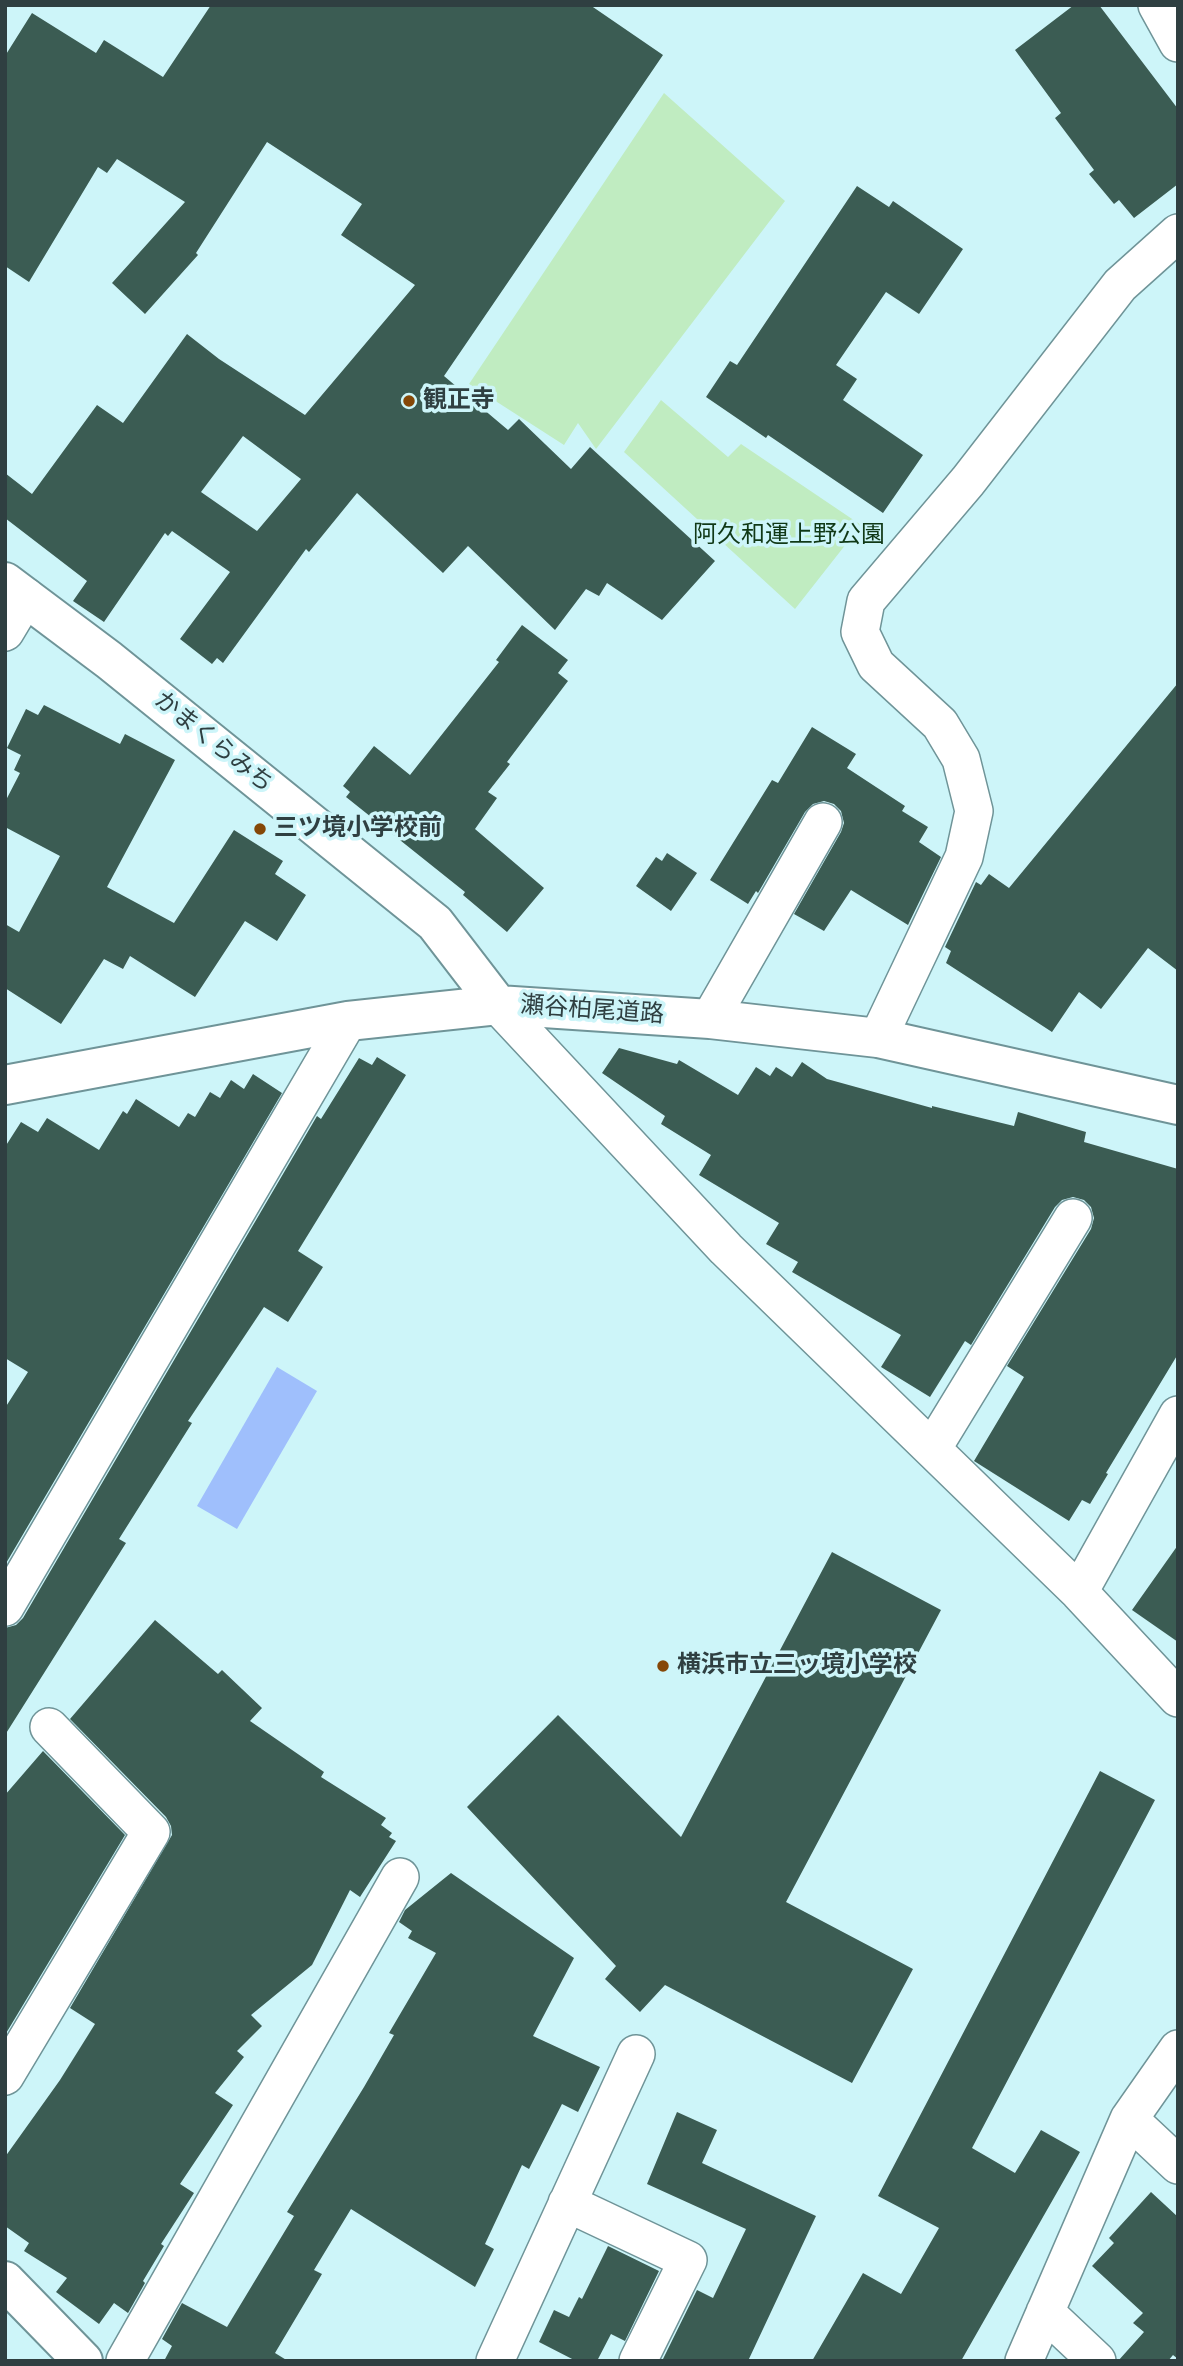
<!DOCTYPE html>
<html>
<head>
<meta charset="utf-8">
<style>
	body { margin:0 }
	#map { position:relative; width:1183px; height:2366px; overflow:hidden; background:#cdf5f9; font-family:"Sofia Sans Condensed",sans-serif }
	canvas { display:block }
	.frame { position:absolute; inset:0; border:7px solid #2f3f41; pointer-events:none }
</style>
</head>
<body>
<div id="map">
<canvas width="1183" height="2366"></canvas>
<div class="frame"></div>
</div>
<script>
const ctx = document.querySelector('canvas').getContext('2d');
ctx.lineJoin = 'round';
function paint(path, color) { ctx.fillStyle = color; ctx.fill(path, 'evenodd'); }
function strokePath(path, color, width, dash) { ctx.strokeStyle = color; ctx.lineWidth = width; ctx.lineCap = dash ? 'butt' : 'round'; ctx.setLineDash(dash || []); ctx.stroke(path); }
function drawText(font, color, halo, rows, align = 'center') {
  ctx.font = font + ' "Sofia Sans Condensed","Noto Sans JP",sans-serif'; ctx.lineWidth = 7; ctx.setLineDash([]); ctx.textBaseline = 'middle'; ctx.strokeStyle = halo; ctx.fillStyle = color; for (const [text, x, y, turn = 0] of rows) {
    ctx.save(); ctx.translate(x, y); ctx.rotate((+turn || 0) * Math.PI / 180); ctx.textAlign = isNaN(turn) ? turn : align; if (halo) ctx.strokeText(text, 0, 0); ctx.fillText(text, 0, 0); ctx.restore();
  }
}
paint(new Path2D(`
	M 664,93 L 785,201 L 596,449 L 578,423 L 564,445 L 469,384 Z
	M 661,400 L 728,457 L 741,444 L 861,525 L 795,609 L 624,452 Z`), '#c0ecc1');
paint(new Path2D(`
	M 277,1367 L 317,1391 L 237,1529 L 197,1506 Z`), '#9fbffc');
paint(new Path2D(`
	M 211,5 L 590,5 L 663,55 L 444,376 L 508,430 L 519,419 L 571,469 L 590,447 L 715,561 L 662,620 L 607,583 L 599,596 L 586,589 L 555,630 L 468,546 L 443,573 L 357,493 L 309,552 L 306,549 L 223,663 L 217,658 L 212,664 L 180,639 L 230,572 L 172,531 L 168,536 L 165,533 L 104,622 L 73,601 L 87,581 L 5,518 L 5,473 L 32,494 L 97,405 L 123,423 L 187,334 L 219,359 L 305,415 L 415,285 L 341,235 L 362,204 L 267,142 L 196,253 L 198,255 L 145,314 L 112,283 L 185,202 L 117,159 L 107,173 L 98,167 L 29,282 L 5,266 L 5,56 L 32,13 L 96,53 L 104,40 L 163,77 ZM 243,436 L 301,479 L 257,531 L 201,492 Z
	M 1074,5 L 1099,5 L 1178,109 L 1178,184 L 1134,218 L 1119,200 L 1114,204 L 1089,174 L 1094,170 L 1055,118 L 1061,113 L 1015,50 Z
	M 857,186 L 889,207 L 893,201 L 963,249 L 919,314 L 886,292 L 836,365 L 857,379 L 843,400 L 923,455 L 883,513 L 768,435 L 766,438 L 706,397 L 730,361 L 737,365 Z
	M 522,625 L 568,660 L 558,673 L 568,681 L 507,762 L 510,764 L 488,792 L 497,798 L 475,829 L 544,888 L 507,932 L 463,895 L 465,892 L 346,797 L 350,792 L 343,786 L 374,746 L 410,775 L 499,662 L 496,660 Z
	M 1178,683 L 1178,971 L 1148,948 L 1101,1009 L 1079,992 L 1052,1032 L 946,963 L 951,951 L 945,947 L 976,882 L 981,885 L 989,874 L 1009,888 Z
	M 44,705 L 120,744 L 125,734 L 175,760 L 107,887 L 174,923 L 234,830 L 283,861 L 275,874 L 306,895 L 277,941 L 245,921 L 195,997 L 130,956 L 123,969 L 104,959 L 61,1024 L 5,988 L 5,924 L 19,932 L 60,856 L 5,827 L 5,802 L 20,773 L 14,770 L 21,755 L 7,748 L 26,709 L 38,715 Z
	M 812,727 L 856,754 L 847,768 L 905,806 L 902,811 L 928,827 L 919,842 L 941,857 L 908,925 L 851,890 L 824,931 L 794,914 L 841,832 L 844,823 L 841,811 L 834,804 L 824,801 L 813,804 L 805,812 L 758,893 L 756,891 L 748,904 L 710,880 L 772,780 L 778,783 Z
	M 667,853 L 697,873 L 671,911 L 636,886 L 656,857 L 662,861 Z
	M 619,1048 L 677,1064 L 679,1060 L 738,1095 L 756,1067 L 770,1076 L 776,1067 L 792,1077 L 802,1062 L 827,1079 L 932,1108 L 932,1106 L 1014,1126 L 1018,1112 L 1086,1132 L 1084,1142 L 1178,1169 L 1178,1354 L 1106,1473 L 1108,1474 L 1090,1504 L 1082,1500 L 1069,1521 L 974,1461 L 1024,1377 L 1007,1366 L 1091,1229 L 1094,1218 L 1091,1207 L 1084,1200 L 1073,1197 L 1062,1200 L 1055,1207 L 971,1345 L 965,1341 L 930,1397 L 881,1367 L 901,1335 L 792,1272 L 798,1262 L 766,1244 L 779,1223 L 699,1175 L 711,1155 L 661,1124 L 665,1116 L 602,1073 Z
	M 377,1057 L 406,1075 L 298,1251 L 323,1267 L 288,1322 L 264,1307 L 188,1421 L 192,1423 L 119,1539 L 126,1543 L 5,1735 L 5,1628 L 16,1625 L 23,1618 L 317,1116 L 321,1119 L 359,1058 L 372,1065 Z
	M 253,1074 L 282,1093 L 5,1565 L 5,1408 L 28,1372 L 5,1358 L 5,1147 L 21,1122 L 38,1132 L 47,1118 L 99,1150 L 123,1111 L 127,1114 L 136,1099 L 179,1127 L 188,1113 L 195,1117 L 210,1092 L 220,1098 L 231,1080 L 244,1089 Z
	M 1178,1545 L 1178,1642 L 1132,1610 Z
	M 832,1552 L 941,1610 L 786,1902 L 913,1969 L 852,2083 L 665,1985 L 640,2012 L 605,1979 L 616,1966 L 467,1807 L 558,1715 L 681,1837 Z
	M 155,1620 L 218,1674 L 222,1670 L 262,1708 L 250,1721 L 324,1772 L 321,1777 L 386,1818 L 381,1825 L 392,1833 L 389,1837 L 396,1841 L 360,1897 L 350,1890 L 312,1965 L 251,2015 L 262,2026 L 237,2051 L 244,2057 L 215,2093 L 233,2105 L 180,2184 L 194,2193 L 161,2244 L 164,2246 L 143,2281 L 145,2283 L 128,2313 L 114,2303 L 99,2324 L 56,2292 L 67,2278 L 24,2251 L 29,2243 L 5,2226 L 5,2157 L 60,2080 L 95,2024 L 70,2008 L 172,1835 L 171,1826 L 166,1817 L 70,1719 Z
	M 43,1751 L 125,1835 L 5,2035 L 5,1795 Z
	M 1100,1771 L 1155,1800 L 972,2148 L 1015,2173 L 1041,2130 L 1080,2152 L 961,2361 L 812,2361 L 863,2273 L 901,2294 L 939,2228 L 878,2196 Z
	M 451,1873 L 574,1958 L 533,2036 L 600,2067 L 578,2112 L 562,2104 L 529,2169 L 522,2165 L 485,2244 L 494,2249 L 475,2287 L 351,2209 L 314,2270 L 322,2274 L 275,2353 L 288,2361 L 164,2361 L 172,2346 L 162,2339 L 182,2303 L 227,2327 L 294,2216 L 287,2212 L 364,2087 L 394,2035 L 389,2033 L 436,1953 L 408,1938 L 412,1931 L 399,1922 L 405,1910 Z
	M 677,2112 L 717,2130 L 702,2163 L 816,2216 L 748,2361 L 667,2361 L 663,2359 L 697,2290 L 713,2298 L 746,2229 L 647,2184 Z
	M 1151,2192 L 1178,2217 L 1178,2359 L 1173,2355 L 1168,2361 L 1118,2361 L 1144,2332 L 1133,2323 L 1143,2313 L 1092,2266 L 1114,2243 L 1109,2238 Z
	M 608,2246 L 659,2271 L 625,2341 L 611,2334 L 597,2361 L 576,2361 L 539,2342 L 554,2310 L 569,2317 L 579,2297 L 582,2299 Z`), '#3b5c53');
const street = new Path2D(`
	M 1157,5 L 1178,43
	M 5,632 L 26,597
	M 498,1005 L 726,1249 L 1079,1592 L 1178,1698
	M 710,1019 L 823,822
	M 878,1038 L 964,857 L 974,811 L 961,759 L 940,724 L 876,665 L 860,632 L 866,601 L 968,481 L 1120,285 L 1178,233
	M 932,1449 L 1073,1218
	M 1079,1592 L 1178,1415
	M 5,1607 L 348,1021
	M 5,2076 L 151,1832 L 49,1727
	M 1129,2119 L 1178,2165
	M 567,2203 L 688,2260 L 638,2361
	M 1045,2312 L 1097,2361
	M 125,2361 L 400,1877
	M 495,2361 L 636,2054
	M 1024,2361 L 1129,2119 L 1178,2049`);
const secondary = new Path2D(`
	M 5,582 L 109,660 L 435,923 L 498,1005
	M 5,1085 L 348,1021 L 498,1005 L 710,1019 L 878,1038 L 1178,1105
	M 5,2281 L 83,2361`);
strokePath(street, '#6f9498', 40);
strokePath(secondary, '#6f9498', 42);
strokePath(street, '#fff', 37);
strokePath(secondary, '#fff', 38);
for (const [x, y, r, color] of [
	[409,401,7,"#854707"],
	[260,829,7,"#854707"],
	[663,1666,7,"#854707"]
]) { const dot = new Path2D(); dot.arc(x, y, r, 0, 2 * Math.PI); ctx.fillStyle = color; ctx.fill(dot); strokePath(dot, '#cdf5f9', 2.5); }
drawText('bold 24px', '#2f3f41', '#cdf5f9', [
	["観正寺",423,401],
	["三ツ境小学校前",274,829],
	["横浜市立三ッ境小学校",677,1666]
], 'left');
drawText('24px', '#103816', '#cdf5f9', [
	["阿久和運上野公園",789,536]
]);
drawText('24px', '#2f3f41', '#cdf5f9', [
	["かまくらみち",213,743,39],
	["瀬谷柏尾道路",592,1011,4]
]);
</script>
</body>
</html>
